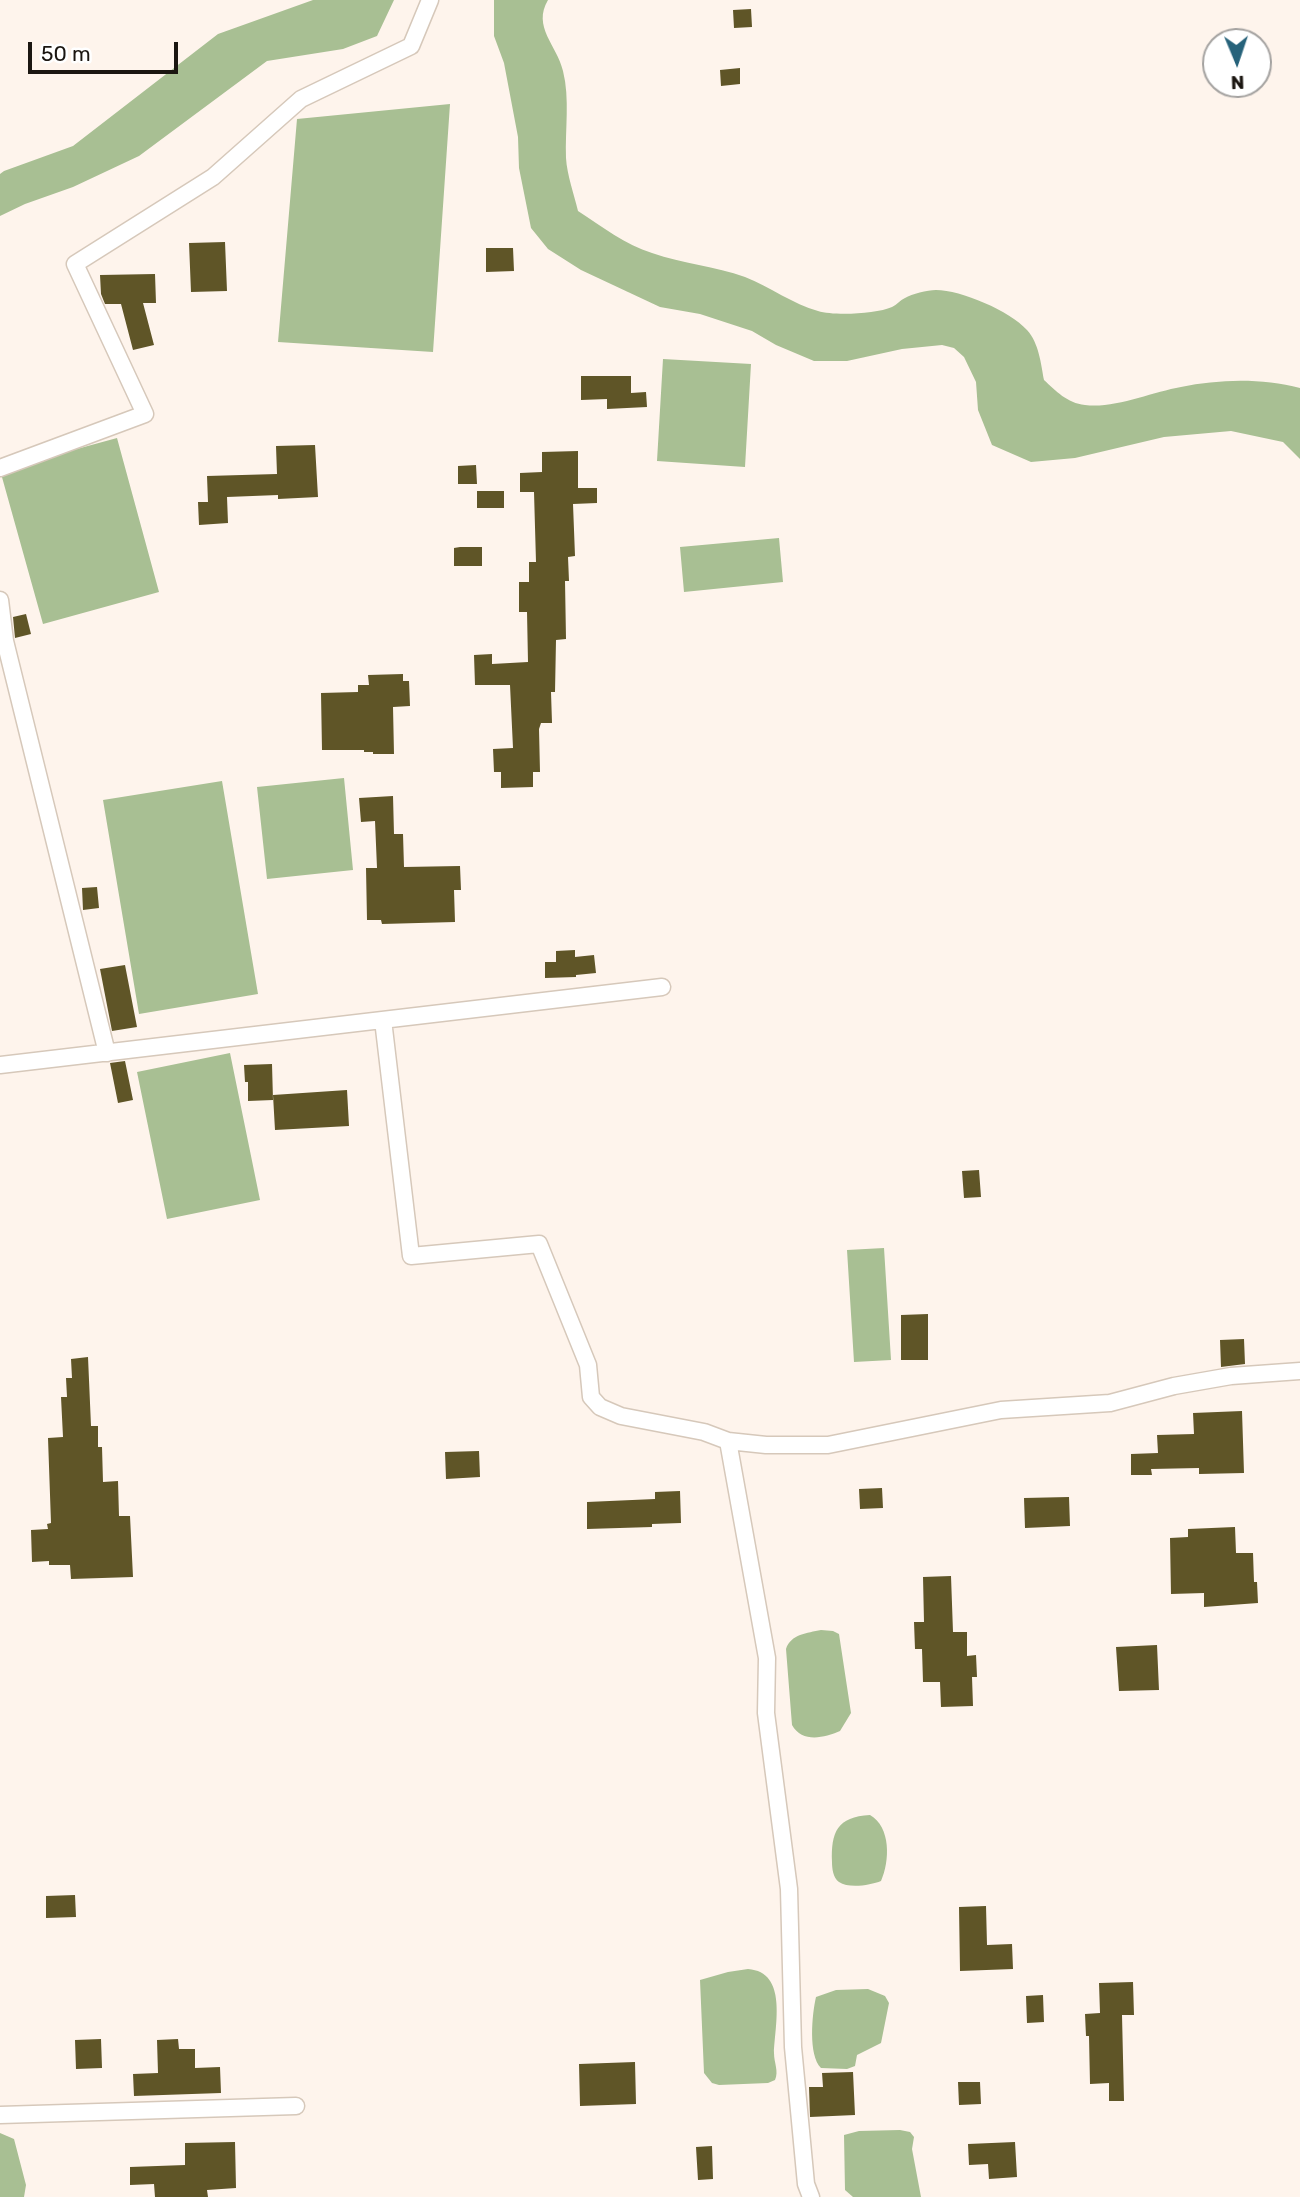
<!DOCTYPE html>
<html>
<head>
<meta charset="utf-8">
<style>
	body { margin:0 }
	#map { position:relative; width:1300px; height:2197px; overflow:hidden; background:#fef4ec; font-family:Rubik,sans-serif }
	canvas { display:block }
	.north { position:absolute; left:1202px; top:28px; width:70px; height:70px; box-sizing:border-box; background:#fff; border:2px solid #a4a2a0; border-radius:50%; rotate:178deg; font-size:19px; font-weight:700; line-height:28px; text-align:center; color:#1b1611 }
	.north::after { content:''; display:block; margin:auto; width:24px; height:32px; background:#26627a; clip-path:polygon(50% 0,100% 100%,50% 72%,0 100%) }
	.scale { position:absolute; left:28px; top:42px; width:150px; height:32px; box-sizing:border-box; border:4px solid #1b1611; border-top:0; padding-left:9px; font-size:21px; line-height:24px; white-space:nowrap; color:#1b1611; -webkit-text-stroke:5px #fff; paint-order:stroke }
</style>
</head>
<body>
<div id="map">
<canvas width="1300" height="2197"></canvas>
<div class="north">N</div>
<div class="scale">50 m</div>
</div>
<script>
const ctx = document.querySelector('canvas').getContext('2d');
ctx.lineJoin = 'round';
function paint(path, color) { ctx.fillStyle = color; ctx.fill(path, 'evenodd'); }
function strokePath(path, color, width, dash) { ctx.strokeStyle = color; ctx.lineWidth = width; ctx.lineCap = dash ? 'butt' : 'round'; ctx.setLineDash(dash || []); ctx.stroke(path); }
paint(new Path2D(`
	M 313,0 L 394,0 L 377,36 L 343,49 L 267,61 L 139,156 L 73,187 L 25,204 L 0,216 L 0,174 L 4,171 L 73,146 L 218,34 Z
	M 494,0 L 548,0 C 532,27 557,45 563,71 C 570,99 565,129 566,158 C 567,175 574,194 578,211 C 601,226 626,245 652,253 C 683,264 715,266 745,277 C 770,287 793,304 818,311 C 834,316 876,314 892,307 C 897,305 900,300 905,298 C 912,294 927,290 936,290 C 961,290 1010,311 1027,330 C 1039,343 1041,364 1044,380 C 1056,391 1067,403 1085,405 C 1114,409 1152,392 1181,387 C 1219,379 1262,378 1300,388 L 1300,459 L 1283,442 L 1231,431 L 1164,437 L 1075,458 L 1031,462 L 992,445 L 978,410 L 976,382 L 964,357 L 954,348 L 942,345 L 902,349 L 847,361 L 814,361 L 776,345 L 752,331 L 700,314 L 660,307 L 581,270 L 548,249 L 531,228 L 519,168 L 518,137 L 504,63 L 494,36 Z
	M 450,104 L 433,352 L 278,342 L 297,119 Z
	M 663,359 L 751,364 L 745,467 L 657,461 Z
	M 117,438 L 159,592 L 43,624 L 0,470 Z
	M 779,538 L 783,582 L 684,592 L 680,547 Z
	M 344,778 L 353,870 L 267,879 L 257,787 Z
	M 222,781 L 258,994 L 139,1014 L 103,800 Z
	M 230,1053 L 260,1200 L 167,1219 L 137,1072 Z
	M 884,1248 L 891,1360 L 854,1362 L 847,1250 Z
	M 821,1630 L 833,1631 L 839,1634 L 851,1713 L 840,1731 C 824,1738 802,1743 792,1725 L 786,1649 C 791,1634 807,1633 821,1630 Z
	M 870,1815 C 891,1827 890,1861 881,1881 C 871,1885 849,1889 839,1882 C 833,1878 832,1868 832,1862 C 831,1832 837,1817 870,1815 Z
	M 748,1969 C 788,1972 775,2025 774,2053 C 774,2063 779,2071 775,2080 L 768,2083 L 719,2085 L 712,2083 L 704,2073 L 700,1980 L 728,1972 Z
	M 868,1989 L 885,1996 L 889,2003 L 881,2043 L 857,2055 L 855,2066 L 847,2069 L 821,2068 C 808,2055 812,2014 816,1997 L 836,1990 Z
	M 900,2130 L 910,2132 L 914,2137 L 912,2149 L 921,2197 L 853,2197 L 845,2190 L 844,2135 L 859,2131 Z
	M 0,2133 L 14,2139 L 26,2185 L 24,2197 L 0,2197 Z`), '#a8bf93');
paint(new Path2D(`
	M 751,9 L 752,27 L 734,28 L 733,10 Z
	M 740,68 L 740,84 L 721,86 L 720,70 Z
	M 225,242 L 227,291 L 191,292 L 189,243 Z
	M 486,248 L 513,248 L 514,271 L 486,272 Z
	M 155,274 L 156,303 L 143,303 L 154,345 L 133,350 L 121,304 L 105,304 L 101,294 L 100,275 Z
	M 581,376 L 631,376 L 631,393 L 646,392 L 647,407 L 607,409 L 607,399 L 581,400 Z
	M 315,445 L 318,497 L 278,499 L 278,495 L 227,497 L 228,523 L 199,525 L 198,502 L 208,502 L 207,476 L 277,474 L 276,446 Z
	M 578,451 L 578,488 L 597,488 L 597,503 L 573,504 L 575,556 L 568,557 L 569,581 L 565,581 L 566,639 L 556,640 L 555,692 L 551,692 L 552,723 L 541,723 L 539,729 L 540,772 L 533,772 L 533,787 L 501,788 L 501,772 L 494,772 L 493,749 L 513,748 L 510,685 L 475,685 L 474,655 L 492,654 L 492,664 L 528,662 L 527,612 L 519,612 L 519,582 L 529,582 L 529,562 L 536,562 L 534,492 L 520,492 L 520,473 L 542,472 L 542,452 Z
	M 476,465 L 477,484 L 458,484 L 458,466 Z
	M 477,491 L 504,491 L 504,508 L 477,508 Z
	M 460,547 L 482,547 L 482,566 L 454,566 L 454,548 Z
	M 26,614 L 31,634 L 15,638 L 13,617 Z
	M 403,674 L 403,681 L 409,681 L 410,706 L 393,707 L 394,754 L 373,754 L 373,752 L 364,752 L 364,750 L 322,750 L 321,693 L 358,692 L 358,685 L 369,685 L 368,675 Z
	M 393,796 L 394,834 L 403,834 L 404,867 L 460,866 L 461,890 L 454,890 L 455,922 L 382,924 L 381,920 L 367,920 L 366,868 L 377,868 L 375,821 L 361,822 L 359,798 Z
	M 97,887 L 99,908 L 83,910 L 82,888 Z
	M 575,950 L 575,957 L 594,955 L 596,973 L 576,975 L 576,977 L 545,978 L 545,962 L 556,962 L 556,951 Z
	M 125,965 L 137,1027 L 112,1031 L 100,969 Z
	M 125,1061 L 133,1100 L 118,1103 L 110,1063 Z
	M 272,1064 L 273,1100 L 248,1101 L 248,1082 L 245,1082 L 244,1065 Z
	M 347,1090 L 349,1126 L 275,1130 L 273,1095 Z
	M 979,1170 L 981,1197 L 964,1198 L 962,1171 Z
	M 928,1314 L 928,1360 L 901,1360 L 901,1315 Z
	M 1244,1339 L 1245,1364 L 1221,1367 L 1220,1340 Z
	M 88,1357 L 91,1426 L 98,1426 L 98,1447 L 102,1447 L 103,1482 L 118,1481 L 119,1516 L 130,1516 L 133,1577 L 71,1579 L 70,1565 L 49,1565 L 49,1561 L 32,1562 L 31,1530 L 48,1529 L 47,1524 L 51,1523 L 48,1438 L 63,1437 L 61,1397 L 67,1397 L 66,1378 L 72,1378 L 71,1359 Z
	M 1242,1411 L 1244,1473 L 1199,1474 L 1199,1468 L 1151,1469 L 1152,1475 L 1131,1475 L 1131,1454 L 1158,1453 L 1157,1435 L 1194,1434 L 1193,1413 Z
	M 479,1451 L 480,1477 L 446,1479 L 445,1452 Z
	M 882,1488 L 883,1508 L 860,1509 L 859,1489 Z
	M 680,1491 L 681,1523 L 652,1524 L 652,1527 L 587,1529 L 587,1502 L 655,1499 L 655,1492 Z
	M 1069,1497 L 1070,1526 L 1025,1528 L 1024,1498 Z
	M 1235,1527 L 1236,1553 L 1253,1553 L 1254,1582 L 1257,1582 L 1258,1603 L 1204,1607 L 1204,1593 L 1171,1594 L 1170,1538 L 1188,1537 L 1188,1529 Z
	M 951,1576 L 953,1632 L 967,1632 L 967,1656 L 976,1655 L 977,1677 L 972,1677 L 973,1706 L 941,1707 L 940,1682 L 923,1682 L 922,1649 L 915,1649 L 914,1622 L 924,1622 L 923,1577 Z
	M 1157,1645 L 1159,1690 L 1119,1691 L 1116,1647 Z
	M 75,1895 L 76,1917 L 46,1918 L 46,1896 Z
	M 986,1906 L 987,1945 L 1012,1944 L 1013,1969 L 960,1971 L 959,1907 Z
	M 1133,1982 L 1134,2015 L 1122,2015 L 1124,2101 L 1109,2101 L 1109,2083 L 1090,2084 L 1089,2036 L 1086,2036 L 1085,2014 L 1100,2013 L 1099,1983 Z
	M 1043,1995 L 1044,2022 L 1027,2023 L 1026,1996 Z
	M 101,2039 L 102,2068 L 76,2069 L 75,2040 Z
	M 178,2039 L 179,2049 L 195,2049 L 195,2068 L 220,2067 L 221,2093 L 134,2096 L 133,2074 L 158,2073 L 157,2040 Z
	M 635,2062 L 636,2104 L 580,2106 L 579,2064 Z
	M 853,2072 L 855,2115 L 810,2117 L 809,2087 L 823,2087 L 822,2073 Z
	M 958,2082 L 980,2082 L 981,2104 L 959,2105 Z
	M 235,2142 L 236,2188 L 207,2190 L 208,2197 L 155,2197 L 154,2184 L 130,2185 L 130,2167 L 185,2165 L 185,2143 Z
	M 1015,2142 L 1017,2177 L 989,2179 L 988,2164 L 969,2165 L 968,2144 Z
	M 712,2146 L 713,2179 L 698,2180 L 696,2147 Z`), '#5f5527');
const minor = new Path2D(`
	M 0,468 L 145,414 L 75,264 L 213,177 L 301,99 L 411,46 L 430,0
	M 0,600 L 5,641 L 107,1053
	M 383,1020 L 411,1256 L 539,1244 L 588,1365 L 591,1397 L 600,1407 L 621,1416 L 704,1432 L 728,1441 L 767,1658 L 766,1713 L 789,1889 L 793,2047 L 806,2184 L 811,2197
	M 0,1065 L 662,987
	M 728,1441 L 766,1445 L 828,1445 L 1001,1410 L 1110,1403 L 1174,1386 L 1231,1376 L 1300,1371
	M 0,2115 L 296,2106`);
strokePath(minor, '#d6c8ba', 19);
strokePath(minor, '#fff', 16);
</script>
</body>
</html>
